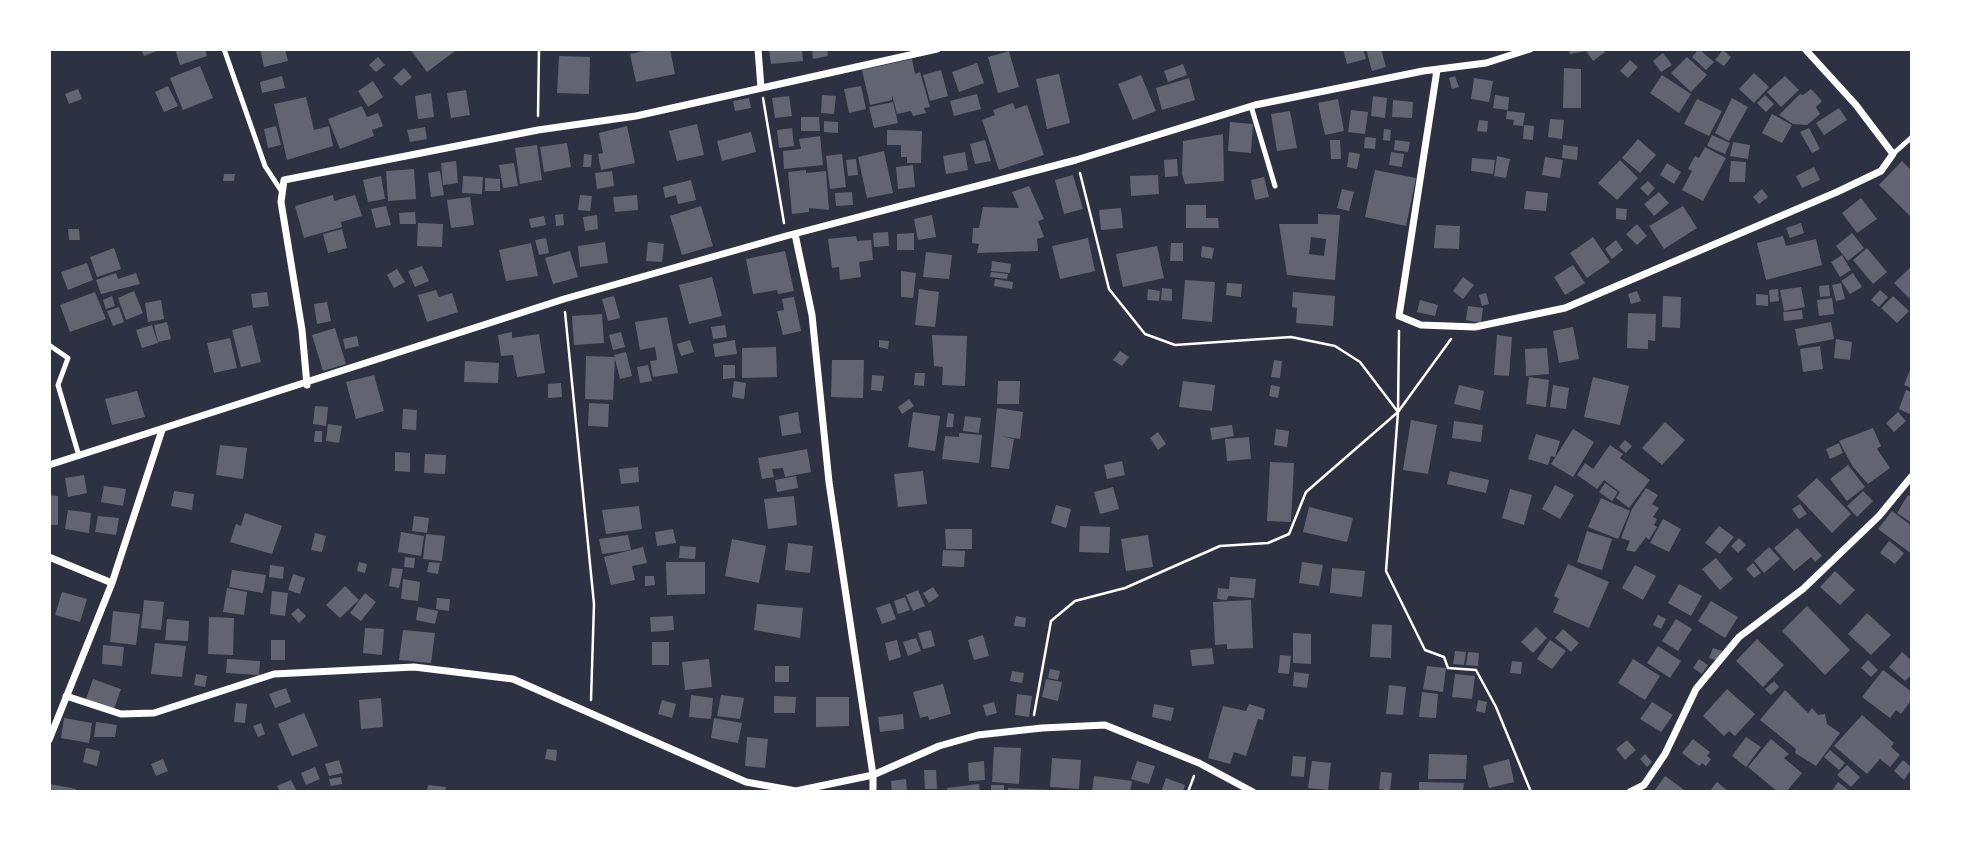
<!DOCTYPE html>
<html>
<head>
<meta charset="utf-8">
<style>
	body { margin:0 }
	#map { position:relative; width:1961px; height:841px; overflow:hidden; background:#2d3142; font-family:"Public Sans",sans-serif }
	canvas { display:block }
	.frame { position:absolute; inset:0; border:51px solid #fff; pointer-events:none }
</style>
</head>
<body>
<div id="map">
<canvas width="1961" height="841"></canvas>
<div class="frame"></div>
</div>
<script>
const ctx = document.querySelector('canvas').getContext('2d');
ctx.lineJoin = 'round';
function paint(path, color) { ctx.fillStyle = color; ctx.fill(path, 'evenodd'); }
function strokePath(path, color, width, dash) { ctx.strokeStyle = color; ctx.lineWidth = width; ctx.lineCap = dash ? 'butt' : 'round'; ctx.setLineDash(dash || []); ctx.stroke(path); }
paint(new Path2D(`
	M 141,49 L 162,49 L 144,56 Z
	M 175,49 L 205,49 L 207,56 L 180,65 Z
	M 260,49 L 285,49 L 288,61 L 264,67 Z
	M 410,49 L 453,49 L 455,51 L 427,72 Z
	M 652,49 L 670,49 L 675,74 L 636,82 L 630,54 Z
	M 769,49 L 802,49 L 803,61 L 771,64 Z
	M 812,49 L 827,49 L 828,56 L 813,59 Z
	M 1343,49 L 1363,49 L 1366,59 L 1347,64 Z
	M 1366,49 L 1381,49 L 1386,67 L 1372,71 Z
	M 1568,49 L 1603,49 L 1605,52 L 1593,61 L 1586,51 L 1570,54 Z
	M 1699,49 L 1714,62 L 1706,70 L 1692,57 Z
	M 1723,50 L 1731,57 L 1724,66 L 1715,60 Z
	M 1009,51 L 1019,87 L 998,93 L 988,57 Z
	M 1663,53 L 1672,65 L 1661,72 L 1653,61 Z
	M 559,56 L 590,57 L 589,94 L 557,93 Z
	M 378,57 L 385,65 L 376,72 L 369,65 Z
	M 1687,57 L 1707,75 L 1691,92 L 1671,73 Z
	M 912,59 L 915,74 L 920,72 L 930,107 L 924,108 L 926,113 L 913,116 L 911,111 L 897,114 L 892,95 L 892,100 L 870,105 L 862,70 Z
	M 1630,60 L 1638,67 L 1628,78 L 1620,71 Z
	M 977,63 L 984,83 L 959,92 L 952,72 Z
	M 1183,64 L 1187,75 L 1168,82 L 1164,71 Z
	M 200,66 L 213,98 L 183,110 L 170,78 Z
	M 404,68 L 412,77 L 401,86 L 393,78 Z
	M 1564,68 L 1581,69 L 1581,108 L 1563,108 Z
	M 941,70 L 948,96 L 930,101 L 923,75 Z
	M 1754,73 L 1769,87 L 1754,103 L 1739,89 Z
	M 1059,74 L 1070,123 L 1047,129 L 1036,79 Z
	M 1141,75 L 1156,111 L 1133,120 L 1118,84 Z
	M 1662,75 L 1691,94 L 1679,113 L 1650,93 Z
	M 282,76 L 285,88 L 262,93 L 260,82 Z
	M 1455,76 L 1459,87 L 1452,89 L 1449,78 Z
	M 1785,76 L 1799,90 L 1781,107 L 1767,92 Z
	M 1189,78 L 1195,100 L 1162,110 L 1156,88 Z
	M 1474,78 L 1493,81 L 1489,102 L 1471,99 Z
	M 373,81 L 383,97 L 368,107 L 358,91 Z
	M 168,86 L 178,106 L 164,112 L 155,92 Z
	M 861,86 L 866,109 L 849,113 L 844,89 Z
	M 78,89 L 82,99 L 69,104 L 65,94 Z
	M 1811,89 L 1822,101 L 1816,107 L 1820,114 L 1807,125 L 1793,124 L 1779,115 L 1800,94 L 1803,95 Z
	M 466,90 L 470,115 L 451,118 L 447,93 Z
	M 431,93 L 434,117 L 418,119 L 415,96 Z
	M 977,94 L 981,109 L 954,116 L 950,101 Z
	M 822,95 L 836,96 L 834,114 L 821,113 Z
	M 1495,95 L 1509,97 L 1508,110 L 1493,108 Z
	M 1765,95 L 1774,104 L 1766,112 L 1757,103 Z
	M 789,96 L 792,116 L 775,118 L 772,98 Z
	M 1373,96 L 1387,98 L 1385,118 L 1371,116 Z
	M 306,97 L 314,130 L 329,126 L 333,146 L 287,160 L 274,104 Z
	M 749,98 L 751,108 L 735,111 L 733,101 Z
	M 1732,98 L 1748,107 L 1729,141 L 1715,133 Z
	M 1338,99 L 1344,131 L 1325,135 L 1318,103 Z
	M 1697,99 L 1722,111 L 1709,136 L 1684,124 Z
	M 1393,100 L 1413,102 L 1412,118 L 1392,117 Z
	M 893,102 L 898,123 L 874,128 L 869,107 Z
	M 1013,103 L 1015,109 L 1027,105 L 1044,155 L 999,170 L 982,120 L 995,115 L 993,110 Z
	M 362,106 L 367,117 L 378,113 L 383,126 L 372,130 L 374,136 L 340,149 L 328,119 Z
	M 1839,108 L 1847,120 L 1824,135 L 1816,123 Z
	M 1351,110 L 1368,112 L 1365,134 L 1348,132 Z
	M 1290,111 L 1297,148 L 1277,151 L 1271,114 Z
	M 1507,111 L 1525,113 L 1523,126 L 1513,125 L 1514,120 L 1506,119 Z
	M 1772,114 L 1792,125 L 1782,143 L 1762,133 Z
	M 801,117 L 819,117 L 820,131 L 801,131 Z
	M 1550,119 L 1564,120 L 1562,139 L 1548,137 Z
	M 1479,120 L 1488,121 L 1487,132 L 1477,131 Z
	M 824,121 L 838,122 L 838,133 L 824,132 Z
	M 1230,122 L 1253,124 L 1251,153 L 1228,151 Z
	M 697,124 L 704,155 L 677,161 L 669,131 Z
	M 1524,125 L 1534,126 L 1533,140 L 1523,139 Z
	M 276,126 L 281,145 L 268,148 L 264,129 Z
	M 627,126 L 635,163 L 601,170 L 598,154 L 603,153 L 599,133 Z
	M 425,127 L 427,139 L 410,142 L 407,130 Z
	M 792,128 L 794,146 L 779,148 L 777,130 Z
	M 1809,128 L 1820,149 L 1812,153 L 1800,132 Z
	M 1384,129 L 1391,130 L 1390,141 L 1383,140 Z
	M 887,130 L 922,131 L 921,163 L 907,163 L 907,157 L 901,157 L 901,145 L 887,145 Z
	M 751,132 L 756,152 L 722,161 L 717,141 Z
	M 1223,134 L 1224,181 L 1185,184 L 1182,174 L 1183,141 Z
	M 1712,135 L 1730,143 L 1725,154 L 1707,146 Z
	M 820,136 L 823,165 L 784,169 L 783,151 L 801,149 L 799,139 Z
	M 1365,137 L 1376,138 L 1375,149 L 1364,148 Z
	M 1638,139 L 1656,155 L 1640,173 L 1622,158 Z
	M 985,140 L 991,161 L 975,164 L 970,144 Z
	M 1330,140 L 1340,140 L 1341,159 L 1331,159 Z
	M 1395,140 L 1410,142 L 1408,152 L 1394,150 Z
	M 1733,142 L 1750,145 L 1748,159 L 1730,156 Z
	M 567,143 L 571,167 L 544,172 L 540,147 Z
	M 537,145 L 542,180 L 520,184 L 515,148 Z
	M 1563,145 L 1578,147 L 1577,160 L 1562,158 Z
	M 1705,147 L 1726,158 L 1703,201 L 1682,190 L 1692,171 L 1688,169 L 1695,156 L 1699,158 Z
	M 884,151 L 893,193 L 867,198 L 858,157 Z
	M 965,152 L 968,170 L 946,174 L 943,156 Z
	M 1349,152 L 1360,154 L 1357,169 L 1347,167 Z
	M 1391,152 L 1404,154 L 1402,167 L 1389,165 Z
	M 584,154 L 592,155 L 591,167 L 583,167 Z
	M 842,154 L 846,187 L 830,189 L 826,156 Z
	M 1497,156 L 1510,159 L 1506,178 L 1494,176 Z
	M 1545,157 L 1563,160 L 1560,178 L 1542,175 Z
	M 1472,158 L 1495,160 L 1493,174 L 1471,171 Z
	M 856,159 L 858,175 L 848,176 L 846,160 Z
	M 1177,159 L 1178,176 L 1165,177 L 1164,160 Z
	M 1620,160 L 1638,178 L 1617,200 L 1598,183 Z
	M 456,161 L 458,183 L 443,185 L 441,163 Z
	M 1731,161 L 1746,162 L 1745,182 L 1729,182 Z
	M 1902,161 L 1912,171 L 1912,218 L 1879,185 Z
	M 514,163 L 518,186 L 503,188 L 499,165 Z
	M 1667,163 L 1681,172 L 1674,184 L 1660,175 Z
	M 913,165 L 915,187 L 898,189 L 896,167 Z
	M 1814,167 L 1820,180 L 1802,188 L 1796,176 Z
	M 414,169 L 416,199 L 388,201 L 386,171 Z
	M 806,170 L 806,173 L 826,171 L 829,210 L 809,208 L 809,212 L 792,214 L 788,172 Z
	M 1375,170 L 1416,178 L 1406,226 L 1365,217 Z
	M 440,171 L 444,195 L 431,197 L 428,173 Z
	M 612,171 L 614,186 L 597,189 L 595,173 Z
	M 224,174 L 235,174 L 234,181 L 223,181 Z
	M 1073,175 L 1083,209 L 1064,214 L 1055,180 Z
	M 1158,175 L 1159,194 L 1131,196 L 1130,176 Z
	M 381,176 L 385,199 L 368,202 L 363,180 Z
	M 463,176 L 483,177 L 482,194 L 462,193 Z
	M 1264,177 L 1269,197 L 1255,200 L 1251,180 Z
	M 485,178 L 500,179 L 500,191 L 485,191 Z
	M 691,180 L 696,200 L 678,204 L 676,195 L 665,198 L 663,187 Z
	M 1648,181 L 1655,188 L 1648,196 L 1640,188 Z
	M 1029,186 L 1044,219 L 1038,221 L 1044,237 L 1037,239 L 1038,251 L 977,253 L 979,244 L 972,243 L 973,228 L 979,228 L 983,207 L 1019,208 L 1012,192 Z
	M 1342,189 L 1354,192 L 1349,211 L 1337,208 Z
	M 1762,189 L 1768,197 L 1759,204 L 1753,197 Z
	M 1526,191 L 1548,193 L 1546,211 L 1524,209 Z
	M 852,192 L 853,205 L 836,206 L 835,193 Z
	M 1659,192 L 1669,203 L 1654,216 L 1644,204 Z
	M 333,195 L 334,201 L 355,195 L 362,216 L 341,222 L 342,227 L 304,238 L 295,206 Z
	M 580,195 L 592,196 L 590,211 L 578,210 Z
	M 637,195 L 638,210 L 615,212 L 613,197 Z
	M 470,197 L 474,225 L 451,228 L 447,200 Z
	M 1861,198 L 1877,219 L 1857,233 L 1842,213 Z
	M 1186,205 L 1206,205 L 1206,218 L 1218,218 L 1219,228 L 1186,228 Z
	M 386,206 L 391,225 L 376,228 L 371,209 Z
	M 701,206 L 713,246 L 682,255 L 670,216 Z
	M 1683,206 L 1697,228 L 1664,249 L 1649,226 Z
	M 1121,208 L 1123,228 L 1101,230 L 1099,210 Z
	M 1616,208 L 1627,209 L 1626,220 L 1616,219 Z
	M 415,212 L 416,224 L 400,224 L 399,213 Z
	M 563,214 L 564,225 L 556,226 L 555,215 Z
	M 1318,214 L 1340,215 L 1335,280 L 1287,275 L 1279,224 L 1318,224 ZM 1311,237 L 1326,239 L 1324,256 L 1309,254 Z
	M 597,215 L 598,229 L 585,231 L 583,217 Z
	M 932,215 L 936,237 L 918,240 L 914,219 Z
	M 544,216 L 546,225 L 531,228 L 529,219 Z
	M 418,223 L 443,224 L 442,247 L 417,246 Z
	M 1801,223 L 1804,233 L 1790,238 L 1786,228 Z
	M 1637,224 L 1647,236 L 1637,245 L 1626,234 Z
	M 1436,225 L 1460,226 L 1459,249 L 1434,248 Z
	M 68,229 L 79,229 L 80,240 L 69,240 Z
	M 342,229 L 347,248 L 328,253 L 323,234 Z
	M 888,232 L 889,246 L 874,247 L 873,233 Z
	M 914,233 L 914,250 L 897,250 L 897,234 Z
	M 1852,233 L 1864,248 L 1848,261 L 1836,246 Z
	M 856,236 L 857,241 L 871,240 L 873,260 L 859,262 L 861,277 L 840,280 L 839,267 L 832,268 L 828,239 Z
	M 1783,236 L 1786,246 L 1816,239 L 1822,265 L 1766,280 L 1757,243 Z
	M 1593,237 L 1610,262 L 1587,278 L 1570,253 Z
	M 546,238 L 549,253 L 539,255 L 535,240 Z
	M 1088,238 L 1095,271 L 1060,279 L 1052,246 Z
	M 1616,240 L 1623,250 L 1612,259 L 1605,249 Z
	M 605,242 L 608,263 L 580,267 L 578,246 Z
	M 648,242 L 664,244 L 662,262 L 646,261 Z
	M 531,243 L 538,276 L 506,281 L 499,250 Z
	M 1171,243 L 1183,243 L 1183,261 L 1170,261 Z
	M 1157,246 L 1164,278 L 1123,287 L 1116,254 Z
	M 1202,246 L 1214,248 L 1212,259 L 1201,257 Z
	M 114,248 L 121,269 L 97,277 L 90,257 Z
	M 1867,248 L 1887,272 L 1873,284 L 1853,260 Z
	M 570,251 L 578,277 L 553,284 L 545,258 Z
	M 785,251 L 794,291 L 778,294 L 777,290 L 753,294 L 746,259 Z
	M 926,252 L 952,255 L 949,279 L 923,277 Z
	M 1842,255 L 1851,270 L 1840,277 L 1831,262 Z
	M 992,261 L 1011,264 L 1010,273 L 991,271 Z
	M 87,263 L 93,280 L 68,290 L 61,272 Z
	M 1573,265 L 1585,283 L 1565,295 L 1554,277 Z
	M 422,266 L 429,281 L 415,287 L 408,271 Z
	M 1912,266 L 1912,295 L 1909,298 L 1894,283 Z
	M 397,269 L 405,282 L 394,288 L 387,275 Z
	M 901,271 L 916,273 L 913,298 L 901,297 Z
	M 991,272 L 1008,274 L 1007,279 L 990,277 Z
	M 116,273 L 118,279 L 136,273 L 140,284 L 101,294 L 96,280 Z
	M 1853,273 L 1862,287 L 1850,294 L 1841,281 Z
	M 712,277 L 722,316 L 689,324 L 679,285 Z
	M 1463,277 L 1474,285 L 1463,299 L 1453,291 Z
	M 995,279 L 1013,282 L 1012,289 L 994,286 Z
	M 1185,280 L 1215,282 L 1212,322 L 1182,319 Z
	M 1227,283 L 1242,284 L 1241,297 L 1226,295 Z
	M 1841,283 L 1845,299 L 1836,301 L 1832,285 Z
	M 1829,285 L 1830,296 L 1820,297 L 1819,286 Z
	M 1801,287 L 1805,307 L 1784,311 L 1780,290 Z
	M 1162,288 L 1172,289 L 1172,301 L 1161,300 Z
	M 919,289 L 939,292 L 935,327 L 915,325 Z
	M 1148,289 L 1160,291 L 1159,301 L 1147,300 Z
	M 1778,289 L 1779,301 L 1770,302 L 1769,290 Z
	M 436,290 L 439,297 L 452,293 L 458,312 L 427,322 L 418,295 Z
	M 1880,290 L 1888,297 L 1879,307 L 1871,300 Z
	M 134,291 L 143,313 L 126,320 L 118,298 Z
	M 1637,291 L 1641,301 L 1631,304 L 1628,294 Z
	M 95,292 L 106,319 L 70,332 L 60,305 Z
	M 267,292 L 269,306 L 253,308 L 251,294 Z
	M 1293,292 L 1335,296 L 1333,326 L 1296,323 L 1297,308 L 1292,307 Z
	M 1486,293 L 1489,304 L 1482,306 L 1479,295 Z
	M 1756,294 L 1768,295 L 1768,306 L 1756,305 Z
	M 112,296 L 115,306 L 106,309 L 103,300 Z
	M 614,296 L 620,318 L 608,321 L 602,299 Z
	M 1663,296 L 1681,297 L 1680,328 L 1662,327 Z
	M 1893,296 L 1909,311 L 1897,323 L 1881,308 Z
	M 794,297 L 801,331 L 783,335 L 777,311 L 784,310 L 782,299 Z
	M 1832,298 L 1834,314 L 1819,316 L 1817,300 Z
	M 161,300 L 164,319 L 148,322 L 145,303 Z
	M 1420,300 L 1438,305 L 1435,316 L 1417,312 Z
	M 327,302 L 331,321 L 317,324 L 314,304 Z
	M 1468,306 L 1483,308 L 1481,323 L 1466,320 Z
	M 119,307 L 124,322 L 113,326 L 107,311 Z
	M 1802,310 L 1803,319 L 1784,321 L 1783,312 Z
	M 1628,313 L 1656,314 L 1655,341 L 1648,340 L 1648,349 L 1627,348 Z
	M 602,314 L 604,343 L 574,345 L 572,316 Z
	M 667,317 L 678,373 L 653,377 L 650,361 L 657,360 L 655,347 L 640,350 L 635,322 Z
	M 167,322 L 171,339 L 158,342 L 154,325 Z
	M 1831,322 L 1834,339 L 1798,346 L 1795,329 Z
	M 152,325 L 158,343 L 142,348 L 136,330 Z
	M 252,325 L 261,362 L 241,367 L 232,330 Z
	M 725,325 L 727,337 L 713,339 L 711,327 Z
	M 1573,327 L 1579,359 L 1559,363 L 1553,331 Z
	M 335,328 L 346,364 L 323,371 L 312,335 Z
	M 512,332 L 512,338 L 539,334 L 545,373 L 517,377 L 513,355 L 501,356 L 498,335 Z
	M 621,332 L 625,347 L 613,350 L 609,335 Z
	M 932,335 L 967,336 L 965,386 L 942,385 L 943,367 L 934,366 Z
	M 1497,335 L 1512,337 L 1509,376 L 1494,375 Z
	M 357,336 L 359,346 L 345,349 L 343,339 Z
	M 230,338 L 237,368 L 214,373 L 207,343 Z
	M 1836,339 L 1852,342 L 1850,360 L 1834,358 Z
	M 690,340 L 694,352 L 681,356 L 677,344 Z
	M 735,340 L 737,354 L 715,357 L 713,344 Z
	M 879,340 L 889,341 L 888,349 L 879,347 Z
	M 1820,346 L 1823,369 L 1803,372 L 1800,349 Z
	M 776,347 L 777,377 L 742,378 L 742,348 Z
	M 1547,348 L 1549,374 L 1526,376 L 1525,349 Z
	M 1120,351 L 1129,357 L 1122,366 L 1113,360 Z
	M 626,352 L 632,376 L 620,379 L 614,355 Z
	M 586,356 L 615,357 L 613,400 L 585,399 Z
	M 832,360 L 864,360 L 863,398 L 831,397 Z
	M 1274,360 L 1282,361 L 1280,378 L 1271,377 Z
	M 465,361 L 499,363 L 498,383 L 464,382 Z
	M 648,365 L 652,381 L 640,383 L 637,367 Z
	M 723,365 L 735,365 L 735,378 L 723,379 Z
	M 1912,365 L 1912,388 L 1904,385 Z
	M 915,373 L 925,373 L 924,386 L 914,385 Z
	M 374,375 L 384,411 L 356,419 L 346,382 Z
	M 872,375 L 884,376 L 882,391 L 871,390 Z
	M 1529,377 L 1549,380 L 1546,407 L 1526,404 Z
	M 1593,377 L 1629,386 L 1620,425 L 1584,417 Z
	M 734,381 L 746,383 L 744,399 L 732,397 Z
	M 998,381 L 1020,381 L 1019,404 L 997,404 Z
	M 1183,381 L 1215,385 L 1212,411 L 1179,407 Z
	M 561,383 L 562,397 L 548,398 L 548,384 Z
	M 1271,385 L 1280,387 L 1278,398 L 1269,396 Z
	M 1459,385 L 1484,391 L 1480,410 L 1454,404 Z
	M 1553,385 L 1569,388 L 1566,409 L 1550,407 Z
	M 1906,390 L 1912,392 L 1912,415 L 1899,409 Z
	M 137,391 L 145,417 L 112,425 L 105,399 Z
	M 909,399 L 914,406 L 902,414 L 898,407 Z
	M 589,403 L 609,404 L 608,427 L 588,426 Z
	M 315,406 L 328,407 L 326,426 L 313,424 Z
	M 997,408 L 1023,412 L 1020,439 L 1000,436 L 1014,439 L 1009,469 L 991,467 Z
	M 403,409 L 417,410 L 416,430 L 402,429 Z
	M 798,412 L 801,433 L 782,436 L 779,416 Z
	M 913,412 L 940,416 L 935,451 L 908,447 Z
	M 1898,412 L 1906,421 L 1894,432 L 1886,423 Z
	M 948,413 L 954,414 L 953,427 L 946,427 Z
	M 965,416 L 981,418 L 979,433 L 963,431 Z
	M 1411,420 L 1437,425 L 1428,474 L 1403,470 Z
	M 1454,421 L 1483,425 L 1481,442 L 1452,438 Z
	M 1665,422 L 1685,440 L 1662,465 L 1642,448 Z
	M 328,424 L 342,426 L 339,443 L 326,441 Z
	M 1232,425 L 1234,436 L 1212,440 L 1210,428 Z
	M 1873,428 L 1881,446 L 1877,449 L 1890,468 L 1868,484 L 1853,467 L 1839,441 Z
	M 1276,429 L 1289,431 L 1287,447 L 1274,445 Z
	M 1573,429 L 1594,442 L 1573,477 L 1551,464 Z
	M 315,431 L 322,431 L 322,442 L 314,442 Z
	M 1158,432 L 1166,444 L 1158,450 L 1150,438 Z
	M 959,433 L 982,435 L 979,463 L 942,459 L 945,436 L 959,437 Z
	M 1536,434 L 1560,441 L 1555,457 L 1551,456 L 1548,465 L 1528,459 Z
	M 1249,437 L 1251,459 L 1227,461 L 1225,439 Z
	M 1625,440 L 1632,446 L 1626,453 L 1619,447 Z
	M 1839,443 L 1843,453 L 1830,459 L 1826,449 Z
	M 220,445 L 247,448 L 243,479 L 216,475 Z
	M 1610,445 L 1623,454 L 1620,458 L 1650,480 L 1629,508 L 1616,498 L 1620,492 L 1604,480 L 1597,489 L 1577,475 L 1585,463 L 1593,469 Z
	M 807,449 L 811,472 L 785,477 L 783,468 L 772,469 L 774,477 L 762,479 L 758,458 Z
	M 395,452 L 410,453 L 410,472 L 395,471 Z
	M 425,454 L 446,455 L 445,474 L 424,473 Z
	M 1122,461 L 1125,475 L 1107,479 L 1104,465 Z
	M 1270,462 L 1294,463 L 1291,522 L 1267,521 Z
	M 1848,465 L 1865,487 L 1847,501 L 1830,479 Z
	M 638,467 L 639,482 L 621,484 L 619,469 Z
	M 923,471 L 927,504 L 898,507 L 894,474 Z
	M 1450,471 L 1489,480 L 1486,493 L 1447,484 Z
	M 84,475 L 87,493 L 68,497 L 65,478 Z
	M 796,476 L 798,488 L 777,492 L 775,480 Z
	M 1817,478 L 1851,514 L 1832,533 L 1797,496 Z
	M 1605,483 L 1618,492 L 1612,501 L 1599,492 Z
	M 1555,485 L 1574,495 L 1560,519 L 1542,509 Z
	M 104,486 L 126,489 L 123,506 L 101,502 Z
	M 1113,487 L 1119,509 L 1100,514 L 1094,492 Z
	M 1646,488 L 1658,495 L 1652,504 L 1659,508 L 1653,517 L 1657,519 L 1654,525 L 1657,527 L 1649,540 L 1646,537 L 1635,552 L 1626,550 L 1630,541 L 1621,538 L 1632,509 Z
	M 1510,489 L 1532,495 L 1524,525 L 1502,518 Z
	M 174,491 L 194,494 L 192,510 L 171,506 Z
	M 1863,491 L 1873,501 L 1857,517 L 1847,506 Z
	M 49,495 L 58,496 L 58,525 L 49,525 Z
	M 1908,495 L 1912,497 L 1912,523 L 1897,513 Z
	M 794,496 L 797,525 L 768,529 L 764,499 Z
	M 1601,498 L 1630,511 L 1618,539 L 1588,527 Z
	M 1800,504 L 1807,514 L 1799,519 L 1792,509 Z
	M 1056,505 L 1071,509 L 1066,528 L 1051,523 Z
	M 639,506 L 642,529 L 606,534 L 602,510 Z
	M 1309,507 L 1353,518 L 1347,542 L 1303,532 Z
	M 68,510 L 91,513 L 89,533 L 65,529 Z
	M 1892,511 L 1912,526 L 1912,554 L 1878,529 Z
	M 245,513 L 282,526 L 272,554 L 230,542 L 236,524 L 241,526 Z
	M 98,516 L 119,518 L 116,535 L 95,532 Z
	M 414,516 L 429,518 L 427,533 L 412,531 Z
	M 1663,519 L 1681,529 L 1669,552 L 1650,543 Z
	M 1080,526 L 1110,527 L 1109,553 L 1079,552 Z
	M 1719,526 L 1734,537 L 1720,554 L 1705,543 Z
	M 1797,528 L 1822,556 L 1815,562 L 1811,557 L 1794,571 L 1774,548 Z
	M 673,529 L 676,543 L 657,546 L 655,532 Z
	M 945,529 L 972,529 L 972,549 L 946,549 Z
	M 1587,531 L 1612,539 L 1602,570 L 1577,562 Z
	M 401,532 L 424,536 L 421,556 L 398,552 Z
	M 315,533 L 326,536 L 322,552 L 311,550 Z
	M 426,534 L 445,536 L 442,561 L 423,559 Z
	M 628,535 L 631,550 L 602,554 L 599,539 Z
	M 1148,535 L 1153,567 L 1126,571 L 1121,539 Z
	M 1739,538 L 1746,545 L 1738,553 L 1731,546 Z
	M 732,539 L 766,546 L 759,583 L 725,576 Z
	M 1889,541 L 1904,553 L 1895,564 L 1880,553 Z
	M 788,543 L 813,546 L 810,573 L 785,570 Z
	M 680,546 L 696,547 L 695,559 L 679,558 Z
	M 643,547 L 647,563 L 632,566 L 635,580 L 611,585 L 604,557 Z
	M 1769,547 L 1780,559 L 1764,573 L 1754,561 Z
	M 943,550 L 965,551 L 964,567 L 942,566 Z
	M 405,557 L 415,558 L 414,568 L 404,567 Z
	M 1716,558 L 1733,579 L 1720,590 L 1702,569 Z
	M 359,562 L 367,564 L 365,573 L 357,571 Z
	M 429,562 L 440,563 L 438,574 L 427,572 Z
	M 666,562 L 705,562 L 705,594 L 667,595 Z
	M 1302,562 L 1323,565 L 1319,586 L 1299,583 Z
	M 1753,563 L 1761,573 L 1754,578 L 1746,569 Z
	M 1568,564 L 1609,582 L 1589,628 L 1553,612 L 1559,599 L 1554,596 Z
	M 270,565 L 284,567 L 283,579 L 269,577 Z
	M 1635,565 L 1656,576 L 1643,600 L 1622,588 Z
	M 392,568 L 403,569 L 399,588 L 389,586 Z
	M 1332,568 L 1365,571 L 1362,597 L 1330,593 Z
	M 232,570 L 266,575 L 263,593 L 229,587 Z
	M 1835,571 L 1855,590 L 1840,605 L 1820,587 Z
	M 293,574 L 305,578 L 300,594 L 288,590 Z
	M 645,576 L 654,576 L 655,585 L 645,586 Z
	M 1230,577 L 1256,579 L 1254,598 L 1228,596 L 1227,600 L 1217,599 L 1218,588 L 1229,589 Z
	M 403,579 L 420,582 L 418,601 L 401,599 Z
	M 1679,584 L 1702,596 L 1691,616 L 1668,603 Z
	M 345,586 L 359,600 L 340,618 L 326,605 Z
	M 933,587 L 939,596 L 929,603 L 923,593 Z
	M 227,588 L 247,592 L 244,615 L 223,612 Z
	M 918,590 L 925,606 L 913,611 L 906,595 Z
	M 272,591 L 288,593 L 285,616 L 270,614 Z
	M 62,592 L 87,599 L 80,622 L 55,615 Z
	M 365,593 L 376,602 L 361,621 L 350,613 Z
	M 905,597 L 910,610 L 898,614 L 894,601 Z
	M 437,598 L 450,599 L 449,611 L 436,609 Z
	M 144,600 L 164,602 L 161,630 L 141,628 Z
	M 1251,600 L 1253,648 L 1227,649 L 1227,644 L 1215,645 L 1213,602 Z
	M 1711,601 L 1738,617 L 1725,638 L 1698,621 Z
	M 890,603 L 896,619 L 882,624 L 876,608 Z
	M 757,604 L 803,608 L 800,638 L 754,630 Z
	M 1807,606 L 1850,650 L 1825,675 L 1782,631 Z
	M 418,607 L 438,611 L 435,624 L 416,620 Z
	M 298,608 L 306,616 L 299,623 L 291,614 Z
	M 113,611 L 140,614 L 136,645 L 110,642 Z
	M 1867,613 L 1891,635 L 1871,655 L 1848,634 Z
	M 1658,615 L 1666,619 L 1661,629 L 1653,625 Z
	M 673,616 L 674,630 L 651,632 L 650,617 Z
	M 1016,616 L 1026,618 L 1025,627 L 1014,626 Z
	M 209,617 L 234,618 L 233,655 L 208,654 Z
	M 167,619 L 189,621 L 188,641 L 165,640 Z
	M 1676,619 L 1692,629 L 1678,651 L 1662,641 Z
	M 1372,624 L 1392,625 L 1391,658 L 1370,657 Z
	M 1536,627 L 1547,638 L 1533,653 L 1521,642 Z
	M 365,628 L 384,629 L 382,655 L 363,653 Z
	M 1563,629 L 1579,643 L 1571,652 L 1555,638 Z
	M 403,630 L 435,633 L 431,663 L 399,660 Z
	M 931,630 L 935,646 L 923,649 L 918,633 Z
	M 1293,633 L 1311,634 L 1311,664 L 1293,663 Z
	M 983,635 L 989,656 L 974,660 L 968,640 Z
	M 916,638 L 921,651 L 908,656 L 903,642 Z
	M 1757,639 L 1784,665 L 1763,687 L 1736,661 Z
	M 271,640 L 285,640 L 285,660 L 271,660 Z
	M 897,640 L 901,657 L 889,661 L 885,643 Z
	M 1550,640 L 1566,651 L 1552,669 L 1537,659 Z
	M 652,642 L 669,642 L 669,665 L 652,665 Z
	M 155,643 L 186,646 L 182,677 L 151,674 Z
	M 103,645 L 124,647 L 122,666 L 102,664 Z
	M 1658,646 L 1681,661 L 1670,678 L 1647,663 Z
	M 1212,648 L 1214,664 L 1192,666 L 1190,650 Z
	M 1713,648 L 1722,651 L 1719,661 L 1709,658 Z
	M 1455,651 L 1466,652 L 1464,665 L 1453,664 Z
	M 1468,652 L 1479,653 L 1478,666 L 1466,665 Z
	M 1902,652 L 1912,661 L 1912,674 L 1905,681 L 1889,667 Z
	M 1280,655 L 1291,656 L 1289,674 L 1278,673 Z
	M 227,659 L 260,661 L 259,675 L 226,673 Z
	M 709,659 L 712,687 L 685,690 L 682,662 Z
	M 1633,659 L 1660,676 L 1645,700 L 1618,683 Z
	M 1699,659 L 1708,665 L 1702,674 L 1693,668 Z
	M 1868,660 L 1878,670 L 1871,677 L 1861,668 Z
	M 1512,661 L 1522,662 L 1521,674 L 1510,673 Z
	M 775,666 L 789,666 L 789,682 L 775,682 Z
	M 1427,666 L 1446,668 L 1443,692 L 1423,689 Z
	M 1050,669 L 1060,671 L 1058,680 L 1048,678 Z
	M 1883,670 L 1912,692 L 1912,699 L 1901,714 L 1896,710 L 1890,718 L 1862,697 Z
	M 1012,671 L 1024,673 L 1022,683 L 1010,681 Z
	M 1294,672 L 1309,674 L 1307,688 L 1293,686 Z
	M 196,674 L 207,676 L 205,687 L 194,685 Z
	M 1455,674 L 1475,676 L 1472,699 L 1452,697 Z
	M 93,679 L 121,689 L 114,709 L 86,699 Z
	M 1046,679 L 1062,682 L 1058,701 L 1042,697 Z
	M 1774,681 L 1779,687 L 1771,695 L 1765,689 Z
	M 943,684 L 951,714 L 929,720 L 928,716 L 920,718 L 913,692 Z
	M 1389,685 L 1406,687 L 1403,715 L 1386,714 Z
	M 286,688 L 291,702 L 275,708 L 269,694 Z
	M 1727,689 L 1755,714 L 1735,736 L 1729,731 L 1724,736 L 1703,716 Z
	M 1785,690 L 1808,713 L 1812,708 L 1818,715 L 1825,714 L 1827,724 L 1840,733 L 1816,766 L 1795,753 L 1796,749 L 1760,720 Z
	M 1422,692 L 1438,694 L 1436,718 L 1419,717 Z
	M 1017,694 L 1032,696 L 1029,717 L 1015,715 Z
	M 691,695 L 713,698 L 711,719 L 689,717 Z
	M 721,695 L 744,698 L 740,719 L 717,716 Z
	M 774,696 L 796,697 L 795,713 L 774,713 Z
	M 816,697 L 849,697 L 849,726 L 816,727 Z
	M 381,698 L 383,727 L 361,729 L 359,700 Z
	M 662,700 L 676,704 L 672,718 L 658,714 Z
	M 1478,700 L 1487,702 L 1485,713 L 1476,711 Z
	M 994,702 L 997,713 L 986,716 L 983,705 Z
	M 1652,702 L 1673,715 L 1661,732 L 1640,719 Z
	M 236,703 L 247,704 L 245,723 L 234,722 Z
	M 1154,704 L 1174,708 L 1171,721 L 1152,717 Z
	M 1249,704 L 1265,709 L 1263,720 L 1258,719 L 1246,756 L 1234,752 L 1230,764 L 1208,758 L 1223,706 L 1246,711 Z
	M 304,713 L 318,746 L 292,756 L 278,724 Z
	M 903,714 L 904,729 L 880,732 L 878,717 Z
	M 1862,715 L 1894,743 L 1891,747 L 1900,755 L 1890,767 L 1880,759 L 1867,774 L 1834,746 Z
	M 64,718 L 92,723 L 89,743 L 61,738 Z
	M 714,718 L 742,723 L 738,743 L 711,738 Z
	M 96,722 L 117,725 L 115,737 L 94,737 Z
	M 261,723 L 265,734 L 258,737 L 253,726 Z
	M 747,737 L 768,739 L 765,768 L 745,766 Z
	M 1746,737 L 1761,747 L 1746,767 L 1732,756 Z
	M 1693,739 L 1710,752 L 1707,756 L 1711,759 L 1706,766 L 1702,763 L 1699,766 L 1682,753 Z
	M 1771,739 L 1789,754 L 1784,758 L 1802,773 L 1786,792 L 1778,792 L 1748,767 Z
	M 1627,740 L 1636,750 L 1625,760 L 1616,749 Z
	M 994,747 L 1021,748 L 1019,784 L 992,782 Z
	M 86,748 L 100,751 L 97,766 L 83,762 Z
	M 547,749 L 557,750 L 556,761 L 545,759 Z
	M 1830,750 L 1845,763 L 1839,770 L 1824,757 Z
	M 1429,754 L 1467,755 L 1466,779 L 1428,779 Z
	M 1645,754 L 1652,762 L 1647,767 L 1640,759 Z
	M 1293,756 L 1306,757 L 1304,777 L 1291,776 Z
	M 1052,758 L 1081,760 L 1079,789 L 1050,787 Z
	M 163,759 L 168,771 L 156,776 L 151,764 Z
	M 1509,759 L 1514,782 L 1489,788 L 1483,766 Z
	M 339,760 L 343,773 L 329,776 L 325,764 Z
	M 1903,760 L 1912,768 L 1904,780 L 1894,771 Z
	M 984,761 L 985,780 L 969,781 L 968,763 Z
	M 1137,761 L 1155,766 L 1149,784 L 1131,779 Z
	M 1312,761 L 1331,763 L 1328,790 L 1308,788 Z
	M 1847,765 L 1860,777 L 1851,787 L 1837,775 Z
	M 315,767 L 320,779 L 306,785 L 301,773 Z
	M 924,770 L 936,770 L 937,789 L 925,789 Z
	M 1381,772 L 1392,773 L 1390,791 L 1379,789 Z
	M 1094,776 L 1132,781 L 1130,792 L 1092,792 Z
	M 1665,776 L 1687,792 L 1655,790 Z
	M 341,777 L 342,784 L 331,786 L 329,779 Z
	M 1166,778 L 1185,785 L 1183,792 L 1161,792 Z
	M 906,779 L 907,792 L 892,792 L 891,781 Z
	M 291,780 L 297,792 L 280,792 L 277,786 Z
	M 1419,782 L 1464,783 L 1463,792 L 1419,792 Z
	M 1717,782 L 1729,792 L 1709,792 Z
	M 1838,782 L 1851,792 L 1831,792 Z
	M 49,784 L 76,789 L 76,792 L 49,792 Z
	M 979,784 L 980,792 L 948,792 L 947,788 Z
	M 428,785 L 446,787 L 445,792 L 427,792 Z
	M 991,785 L 1004,785 L 1004,792 L 991,792 Z
	M 1008,788 L 1050,790 L 1050,792 L 1008,792 Z`), '#626471');
strokePath(new Path2D(`
	M 763,98 L 784,223
	M 538,116 L 539,49
	M 1080,173 L 1109,289 L 1145,334 L 1175,345 L 1291,337 L 1335,346 L 1360,362 L 1398,412
	M 565,312 L 594,604 L 591,700
	M 1451,339 L 1398,412 L 1386,571 L 1425,650 L 1444,657 L 1448,668 L 1476,670 L 1496,707 L 1531,792
	M 1034,715 L 1051,621 L 1075,601 L 1125,588 L 1220,546 L 1268,543 L 1289,534 L 1306,492 L 1398,412 L 1399,331
	M 1188,792 L 1194,776`), '#fff', 2.5);
strokePath(new Path2D(`
	M 224,49 L 265,166 L 282,192
	M 1251,106 L 1275,186
	M 1893,154 L 1912,137
	M 49,345 L 68,358 L 58,385 L 79,456`), '#fff', 5);
strokePath(new Path2D(`
	M 758,49 L 761,88
	M 1437,70 L 1399,316 L 1421,325 L 1475,327 L 1565,308 L 1837,192 L 1881,171 L 1893,154 L 1856,105 L 1805,49
	M 795,234 L 812,315 L 829,482 L 873,775 L 873,792
	M 307,385 L 302,330 L 281,202 L 284,180 L 538,130 L 636,116 L 937,49
	M 49,465 L 564,299 L 786,236 L 1076,160 L 1255,105 L 1423,71 L 1486,63 L 1530,49
	M 49,557 L 112,583
	M 66,696 L 121,714 L 154,713 L 274,674 L 414,667 L 513,679 L 746,782 L 796,791 L 873,775 L 939,746 L 978,735 L 1042,728 L 1105,725 L 1199,763 L 1253,792
	M 49,740 L 112,583 L 162,430
	M 1630,792 L 1644,785 L 1665,754 L 1696,689 L 1739,637 L 1803,589 L 1879,516 L 1912,476`), '#fff', 7);
</script>
</body>
</html>
